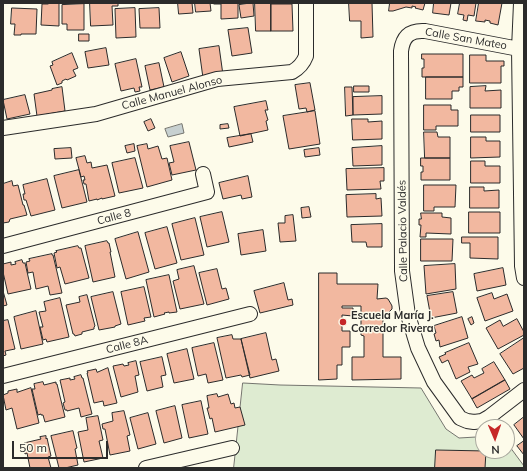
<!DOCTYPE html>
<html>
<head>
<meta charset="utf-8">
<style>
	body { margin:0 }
	#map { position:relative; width:527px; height:471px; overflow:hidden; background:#fdfbea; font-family:Mulish,sans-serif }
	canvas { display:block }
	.frame { position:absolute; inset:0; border:4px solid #2b2b2b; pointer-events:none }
	.north { position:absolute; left:475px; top:419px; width:40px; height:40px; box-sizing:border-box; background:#fdfbea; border:1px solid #a9a89e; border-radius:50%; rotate:178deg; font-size:11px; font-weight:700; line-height:16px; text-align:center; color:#2b2b2b }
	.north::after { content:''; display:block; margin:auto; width:14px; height:18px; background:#c62828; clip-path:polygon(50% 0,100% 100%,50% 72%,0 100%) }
	.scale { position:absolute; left:12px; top:441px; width:96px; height:18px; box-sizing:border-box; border:2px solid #2b2b2b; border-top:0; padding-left:5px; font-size:12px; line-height:14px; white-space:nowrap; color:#2b2b2b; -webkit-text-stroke:3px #fdfbea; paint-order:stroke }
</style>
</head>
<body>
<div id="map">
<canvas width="527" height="471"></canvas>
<div class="frame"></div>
<div class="north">N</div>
<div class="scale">50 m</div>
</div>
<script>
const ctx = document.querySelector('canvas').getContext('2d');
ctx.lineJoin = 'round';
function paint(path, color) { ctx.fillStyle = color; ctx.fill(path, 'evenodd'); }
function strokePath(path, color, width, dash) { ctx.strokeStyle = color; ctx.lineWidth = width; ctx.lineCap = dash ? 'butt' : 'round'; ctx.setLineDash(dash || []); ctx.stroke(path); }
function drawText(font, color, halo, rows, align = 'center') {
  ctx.font = font + ' Mulish,sans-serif'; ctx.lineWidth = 3; ctx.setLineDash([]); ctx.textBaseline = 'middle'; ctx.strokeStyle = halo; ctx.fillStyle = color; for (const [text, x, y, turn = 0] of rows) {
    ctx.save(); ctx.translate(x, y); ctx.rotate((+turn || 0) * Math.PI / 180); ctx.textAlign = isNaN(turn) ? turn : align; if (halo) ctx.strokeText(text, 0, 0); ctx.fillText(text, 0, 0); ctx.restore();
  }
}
const green = new Path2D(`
	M 243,383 L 280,385 L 421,388 L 446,429 L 459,438 L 476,437 L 483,433 L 483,451 L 507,451 L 507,443 L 524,466 L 524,468 L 234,468 Z`);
paint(green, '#deebd1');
strokePath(green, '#74746e', 1);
const water = new Path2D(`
	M 182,124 L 184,133 L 168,137 L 165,129 Z`);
paint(water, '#c7d0d0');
strokePath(water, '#74746e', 1);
const building = new Path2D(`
	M 48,3 L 59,3 L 59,26 L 41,25 L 42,4 L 48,4 Z
	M 90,3 L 118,3 L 118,6 L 112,6 L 113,25 L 91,26 Z
	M 178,3 L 192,3 L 193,13 L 179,14 Z
	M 195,3 L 210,3 L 211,11 L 196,12 Z
	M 214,3 L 238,3 L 238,18 L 221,19 L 221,4 L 214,4 Z
	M 253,3 L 254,16 L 241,18 L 239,5 Z
	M 255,3 L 271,3 L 271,31 L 256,31 Z
	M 349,3 L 372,3 L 373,37 L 361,38 L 361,21 L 350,21 Z
	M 390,3 L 425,3 L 423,10 L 415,8 L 416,7 L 412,6 L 412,8 L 406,7 L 393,11 L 389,11 Z
	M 434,3 L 451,3 L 449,15 L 433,13 Z
	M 460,3 L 476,3 L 474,16 L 468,15 L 467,21 L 463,20 L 464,15 L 458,14 Z
	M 479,3 L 502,3 L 498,25 L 490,23 L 490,21 L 485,20 L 485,22 L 476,21 Z
	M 84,4 L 84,30 L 67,30 L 67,24 L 62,24 L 62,5 Z
	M 271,4 L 292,4 L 293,31 L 271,31 Z
	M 12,8 L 37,9 L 36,34 L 21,34 L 21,35 L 14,35 L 15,24 L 11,24 Z
	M 135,8 L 136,37 L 116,38 L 115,9 Z
	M 159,8 L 160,28 L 140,28 L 139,9 Z
	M 248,28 L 252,53 L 232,56 L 228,30 Z
	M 79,34 L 89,34 L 89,41 L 79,41 Z
	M 219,46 L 223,75 L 203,78 L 199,49 Z
	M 106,48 L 109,65 L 88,68 L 85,52 Z
	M 181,52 L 189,76 L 172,82 L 164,58 Z
	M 72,53 L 78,68 L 73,70 L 76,76 L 67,80 L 66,79 L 62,81 L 62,83 L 57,85 L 50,66 L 53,65 L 52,62 Z
	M 422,54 L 463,54 L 463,77 L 422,77 L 422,68 L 424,68 L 424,59 L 422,59 Z
	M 470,55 L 486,55 L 486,61 L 504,61 L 504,66 L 501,66 L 501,83 L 470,83 Z
	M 136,59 L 142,87 L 139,87 L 140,91 L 135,92 L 134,88 L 121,91 L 115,64 Z
	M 159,63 L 164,87 L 150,90 L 145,66 Z
	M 426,77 L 463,77 L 463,87 L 459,87 L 459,91 L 452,91 L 452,99 L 426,99 Z
	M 310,83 L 315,110 L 307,112 L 306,108 L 299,109 L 295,85 Z
	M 354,86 L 369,86 L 369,92 L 354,92 Z
	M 486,86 L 485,91 L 501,90 L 501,108 L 470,108 L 470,87 Z
	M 62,87 L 65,111 L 37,116 L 34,94 L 52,90 L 52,89 Z
	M 345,87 L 352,87 L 353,115 L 346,116 Z
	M 25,95 L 30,114 L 7,119 L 3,100 Z
	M 382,96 L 382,114 L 353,115 L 353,97 Z
	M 266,101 L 268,110 L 265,110 L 268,120 L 266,121 L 268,130 L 240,136 L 234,107 Z
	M 424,105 L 451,105 L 451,110 L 458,110 L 458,126 L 436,126 L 436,130 L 424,130 Z
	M 315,111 L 320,144 L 289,149 L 283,116 Z
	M 471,115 L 500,115 L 500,132 L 471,132 Z
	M 151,119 L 155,128 L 148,131 L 144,122 Z
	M 352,119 L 368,119 L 368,122 L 382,121 L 382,139 L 353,140 Z
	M 228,124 L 229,128 L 220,129 L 220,125 Z
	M 424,132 L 437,132 L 438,137 L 450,137 L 450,158 L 425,158 Z
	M 251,134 L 253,142 L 229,147 L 227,138 Z
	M 471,137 L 486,137 L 486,141 L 500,141 L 500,157 L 471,158 Z
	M 189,142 L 196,170 L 172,175 L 169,163 L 174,162 L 170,146 Z
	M 134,144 L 135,151 L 127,153 L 125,146 Z
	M 147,144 L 148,149 L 158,146 L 162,159 L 167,158 L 172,180 L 147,187 L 137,146 Z
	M 382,146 L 382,165 L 353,166 L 352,148 Z
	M 71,148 L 72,158 L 55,159 L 54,149 Z
	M 319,148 L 320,155 L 305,157 L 304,150 Z
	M 85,156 L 87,163 L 91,162 L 92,168 L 107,165 L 115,196 L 102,199 L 102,198 L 97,200 L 97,199 L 89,201 L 86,184 L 84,184 L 83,180 L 85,180 L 84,176 L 81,177 L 76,158 Z
	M 135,158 L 143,188 L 119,193 L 112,163 Z
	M 421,158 L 450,158 L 450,180 L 421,180 L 421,172 L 423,172 L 423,166 L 421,166 Z
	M 471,161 L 485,161 L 485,166 L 500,166 L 500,183 L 471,183 Z
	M 384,168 L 384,181 L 380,181 L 381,189 L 347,190 L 346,169 Z
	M 79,170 L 87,202 L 62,208 L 54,176 Z
	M 248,176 L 252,197 L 242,199 L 241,195 L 223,199 L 219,183 Z
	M 47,179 L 55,210 L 31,216 L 26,200 L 24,200 L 23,194 L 25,194 L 23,185 Z
	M 12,181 L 13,186 L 18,185 L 23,205 L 24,205 L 27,215 L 10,219 L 9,222 L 3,223 L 3,184 Z
	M 424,185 L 456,185 L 455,207 L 434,207 L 434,211 L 424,211 Z
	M 470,187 L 484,187 L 484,191 L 499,190 L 499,208 L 470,208 Z
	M 376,194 L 376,199 L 381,198 L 382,216 L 347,217 L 346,195 Z
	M 309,207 L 311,217 L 302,218 L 301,208 Z
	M 222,212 L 229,242 L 207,247 L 200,217 Z
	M 469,212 L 500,212 L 500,233 L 469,233 Z
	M 421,213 L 442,213 L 442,217 L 451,218 L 451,234 L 426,233 L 426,237 L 420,237 L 421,225 L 419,225 L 419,219 L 421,219 Z
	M 293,215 L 296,241 L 280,242 L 278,223 L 285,223 L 285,216 Z
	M 195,218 L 204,255 L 181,260 L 172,224 Z
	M 382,224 L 382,247 L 367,247 L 366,242 L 352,242 L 351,225 Z
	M 167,227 L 177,263 L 155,269 L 145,233 Z
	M 263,230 L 266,251 L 241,255 L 238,234 Z
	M 138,232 L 149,272 L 126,279 L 115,239 Z
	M 462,237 L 498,237 L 498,259 L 470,258 L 470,243 L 462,243 Z
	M 421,239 L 453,239 L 452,261 L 421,261 Z
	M 107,241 L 108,243 L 109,243 L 111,252 L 110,252 L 115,277 L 93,282 L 85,246 Z
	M 78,246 L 79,248 L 81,248 L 89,278 L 65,284 L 60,267 L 57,268 L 54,253 L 57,252 L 56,251 Z
	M 52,254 L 52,255 L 53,255 L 62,293 L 50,295 L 48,286 L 36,289 L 33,272 L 28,273 L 26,262 L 30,261 L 29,259 Z
	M 22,260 L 23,263 L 25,263 L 31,289 L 8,294 L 3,272 L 3,264 L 11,262 L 11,265 L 16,264 L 15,262 Z
	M 455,264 L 456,289 L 426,294 L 424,266 Z
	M 194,266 L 204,304 L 180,309 L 173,281 L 179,279 L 177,270 Z
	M 503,268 L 506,285 L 477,291 L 474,274 Z
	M 217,269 L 222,289 L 226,288 L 229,299 L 207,305 L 199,273 Z
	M 319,273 L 337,273 L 337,284 L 378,284 L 377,299 L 386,298 L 388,299 L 391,304 L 392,306 L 392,309 L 388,313 L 383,314 L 383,357 L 401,357 L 401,379 L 352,380 L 352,357 L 364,357 L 364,336 L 361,335 L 361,306 L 342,306 L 342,308 L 353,308 L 353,316 L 342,315 L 342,331 L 350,331 L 350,347 L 342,347 L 342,365 L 337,365 L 337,379 L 319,380 Z
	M 169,275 L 177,312 L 169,313 L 169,312 L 164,313 L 165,314 L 154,317 L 146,280 Z
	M 284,283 L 288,300 L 292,299 L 293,305 L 260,313 L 254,291 Z
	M 144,287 L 151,317 L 144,318 L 145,321 L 128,325 L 121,292 Z
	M 3,291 L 7,305 L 3,306 Z
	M 113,292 L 121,324 L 115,326 L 115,327 L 99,330 L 91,297 Z
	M 453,292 L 457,313 L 431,318 L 427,296 Z
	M 492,293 L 494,299 L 507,294 L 513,311 L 485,321 L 477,298 Z
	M 87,295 L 95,326 L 94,327 L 94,329 L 82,332 L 82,334 L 75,336 L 74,334 L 73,334 L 66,305 L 80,302 L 79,297 Z
	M 60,298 L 69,337 L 47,342 L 46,339 L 43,340 L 40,327 L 43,327 L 39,312 L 46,311 L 44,302 Z
	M 36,311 L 43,344 L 21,349 L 14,317 Z
	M 462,317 L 468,338 L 440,347 L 439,340 L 436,341 L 434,334 L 436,333 L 434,326 Z
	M 472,317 L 474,323 L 471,325 L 468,319 Z
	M 517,319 L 524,332 L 524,335 L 498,349 L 486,328 L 500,320 L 503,326 Z
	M 8,320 L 15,349 L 5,351 L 6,355 L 3,356 L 3,321 Z
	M 266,333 L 272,360 L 276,359 L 279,371 L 250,378 L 241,339 Z
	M 232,335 L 233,339 L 241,339 L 250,375 L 242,377 L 241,375 L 226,378 L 217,338 Z
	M 524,338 L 524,368 L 513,374 L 500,354 Z
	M 214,343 L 223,380 L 208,383 L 206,374 L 198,376 L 192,348 Z
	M 469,343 L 478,364 L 468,367 L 470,372 L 456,379 L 448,360 L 442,363 L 439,357 L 446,354 L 445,353 Z
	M 187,349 L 194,379 L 174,383 L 167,354 Z
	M 162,357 L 166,375 L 161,376 L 163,387 L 147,391 L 140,362 Z
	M 136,361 L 139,375 L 135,376 L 138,392 L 121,397 L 113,366 L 123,364 L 124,366 L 129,365 L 128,363 Z
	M 494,362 L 505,380 L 472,399 L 461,381 L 472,375 L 474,378 L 484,373 L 482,369 Z
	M 108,368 L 117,403 L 104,406 L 103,401 L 94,403 L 87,373 L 88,373 L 87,371 L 96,369 L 97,372 Z
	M 81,375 L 82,378 L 83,378 L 92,414 L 81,417 L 79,408 L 67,411 L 67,410 L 65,410 L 63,403 L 65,402 L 60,380 L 70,378 L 70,380 L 75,379 L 74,377 Z
	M 505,380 L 510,389 L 477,408 L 472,399 Z
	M 43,382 L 44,385 L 56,382 L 56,384 L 57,384 L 65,417 L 45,422 L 43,415 L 41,415 L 41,414 L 38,415 L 32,389 L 35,389 L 34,384 Z
	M 31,388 L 39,423 L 17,429 L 12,408 L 6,410 L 3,395 L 8,393 L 8,391 L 17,389 L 17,392 Z
	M 217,394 L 218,397 L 228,394 L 231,404 L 234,403 L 235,408 L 240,407 L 245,425 L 215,432 L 212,418 L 210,419 L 207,408 L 209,408 L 207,396 Z
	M 201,401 L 208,434 L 189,438 L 182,405 Z
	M 175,406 L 182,438 L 164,443 L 156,411 Z
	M 124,411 L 130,435 L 127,436 L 130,451 L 110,455 L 105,429 L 103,429 L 102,424 L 113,421 L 112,413 Z
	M 148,413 L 156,444 L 138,449 L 130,418 Z
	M 98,416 L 103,440 L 99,441 L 103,458 L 84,462 L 78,432 L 88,430 L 86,418 Z
	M 524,417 L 524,439 L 514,425 Z
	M 73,431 L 77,448 L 75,449 L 78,465 L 65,468 L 59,468 L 51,436 Z
	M 46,436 L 46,439 L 47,438 L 51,456 L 48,457 L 51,468 L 30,468 L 27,453 L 25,454 L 24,449 L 25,449 L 24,443 L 41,439 L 40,437 Z
	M 524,441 L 524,455 L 517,446 Z
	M 436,450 L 486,451 L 485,468 L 435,468 Z`);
paint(building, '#f2b8a0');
strokePath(building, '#2b2b2b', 1);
const minor = new Path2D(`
	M 521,3 L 519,49 L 522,266 L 524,278
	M 519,49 L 425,31 C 410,30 403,36 401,51 L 402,271 L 408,315 L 418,348 L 434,382 L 460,418 L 467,421 L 474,422 L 482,421 L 489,417 L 524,390
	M 3,128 L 96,114 L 217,79 L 292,72 C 299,68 303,64 306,56 L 306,3
	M 3,246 L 207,192 L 203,174
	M 3,376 L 250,314
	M 146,468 L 232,448`);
strokePath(minor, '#2b2b2b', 16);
strokePath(minor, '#fdfbea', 14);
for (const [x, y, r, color] of [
	[343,322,4,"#c62828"]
]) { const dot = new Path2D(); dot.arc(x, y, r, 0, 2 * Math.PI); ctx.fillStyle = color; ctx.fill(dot); strokePath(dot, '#fdfbea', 1.5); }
drawText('11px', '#2b2b2b', '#fdfbea', [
	["Calle San Mateo",466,39,10],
	["Calle Manuel Alonso",172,93,-15],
	["Calle 8",114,217,-15],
	["Calle Palacio Valdés",403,231,-91],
	["Calle 8A",127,345,-14]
]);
drawText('bold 11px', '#2b2b2b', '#fdfbea', [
	["Escuela María J.",351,316],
	["Corredor Rivera",351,329]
], 'left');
</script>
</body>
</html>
